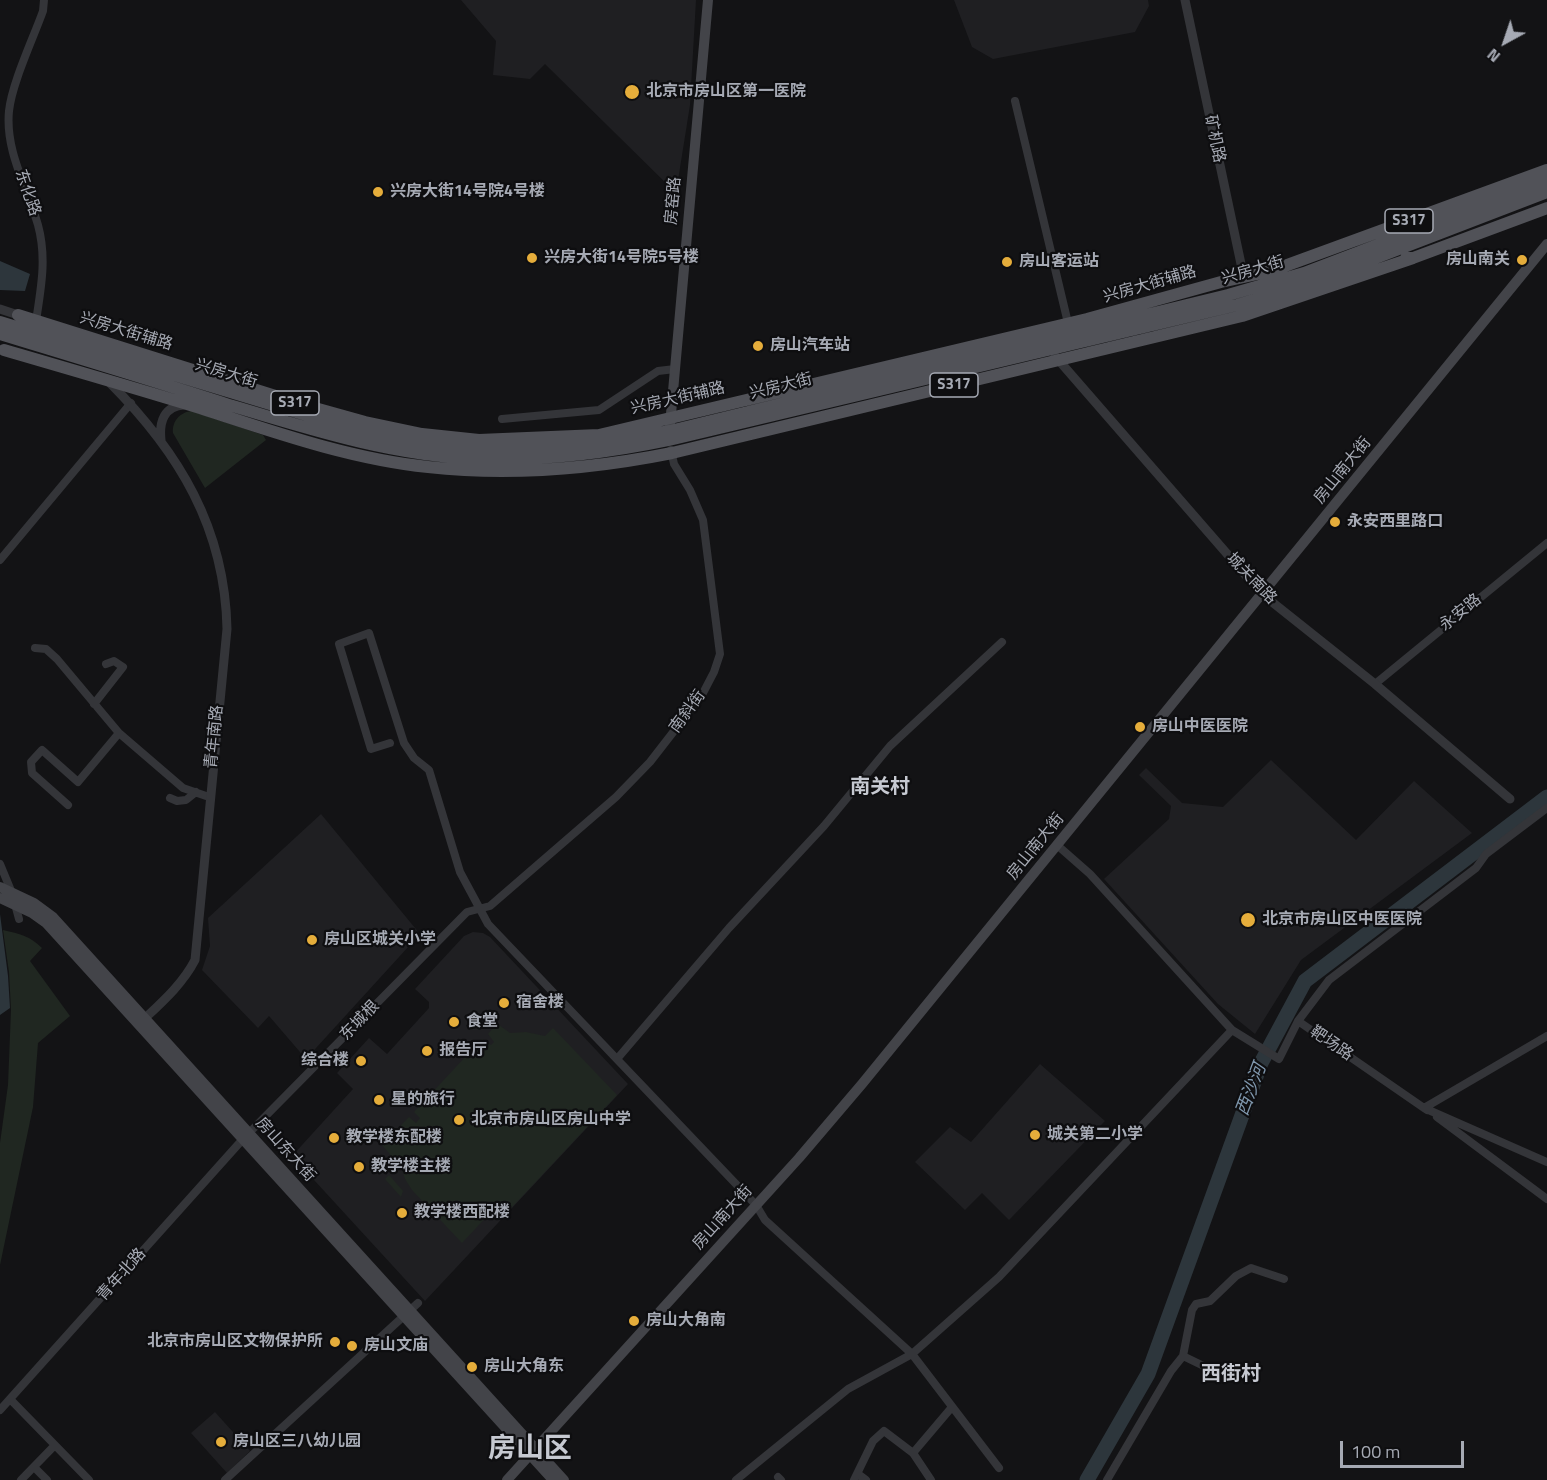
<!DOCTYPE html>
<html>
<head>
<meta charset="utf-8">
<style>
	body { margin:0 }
	#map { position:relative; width:1547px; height:1480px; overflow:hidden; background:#131315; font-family:"Titillium Web",sans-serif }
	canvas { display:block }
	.north { position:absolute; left:1475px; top:12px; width:60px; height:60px; -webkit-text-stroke:4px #0e0e10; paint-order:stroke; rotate:220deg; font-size:16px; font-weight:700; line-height:24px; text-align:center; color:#a6aab4 }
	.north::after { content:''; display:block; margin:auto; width:21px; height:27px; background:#a6aab4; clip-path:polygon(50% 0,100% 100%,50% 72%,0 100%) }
	.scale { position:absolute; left:1340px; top:1441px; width:124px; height:27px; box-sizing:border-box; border:3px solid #a6aab4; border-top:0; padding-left:8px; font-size:18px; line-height:21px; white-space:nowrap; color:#a6aab4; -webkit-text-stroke:4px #0e0e10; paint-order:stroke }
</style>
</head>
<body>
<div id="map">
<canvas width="1547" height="1480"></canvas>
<div class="north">N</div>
<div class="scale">100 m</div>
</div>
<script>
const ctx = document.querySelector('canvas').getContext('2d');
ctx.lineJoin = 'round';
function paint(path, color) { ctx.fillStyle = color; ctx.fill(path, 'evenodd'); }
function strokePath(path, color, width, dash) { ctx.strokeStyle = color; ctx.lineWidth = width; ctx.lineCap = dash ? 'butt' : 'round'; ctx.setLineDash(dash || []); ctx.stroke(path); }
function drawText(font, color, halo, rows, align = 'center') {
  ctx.font = font + ' "Titillium Web","Noto Sans SC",sans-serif'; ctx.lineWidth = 4.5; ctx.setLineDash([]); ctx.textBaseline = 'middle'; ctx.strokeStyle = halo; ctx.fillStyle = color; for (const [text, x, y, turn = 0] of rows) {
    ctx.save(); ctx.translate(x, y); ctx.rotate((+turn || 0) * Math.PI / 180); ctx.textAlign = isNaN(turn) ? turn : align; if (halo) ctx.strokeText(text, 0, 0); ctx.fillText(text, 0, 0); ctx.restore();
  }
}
paint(new Path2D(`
	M 461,0 L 696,0 L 690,105 L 676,193 L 545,64 L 530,79 L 493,75 L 496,41 Z
	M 954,0 L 1148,0 L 1149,6 L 1135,32 L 993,59 L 972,47 Z
	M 1271,760 L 1356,840 L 1414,781 L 1472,833 L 1301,960 L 1255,1034 L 1218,1004 L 1104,879 L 1169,819 L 1171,806 L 1139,775 L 1146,768 L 1182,803 L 1223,807 Z
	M 321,814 L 420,934 L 306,1059 L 269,1016 L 258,1028 L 202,970 L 210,946 L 208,918 Z
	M 473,932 L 483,933 L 490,937 L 628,1084 L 425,1301 L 292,1156 L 353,1089 L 337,1073 L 369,1038 L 387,1054 L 429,1008 L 429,1002 L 415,989 L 464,936 Z
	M 1040,1064 L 1105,1121 L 1009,1220 L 982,1193 L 965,1210 L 915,1162 L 950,1127 L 971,1142 Z
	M 215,1412 L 250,1451 L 227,1473 L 191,1433 Z`), '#1f1f22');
paint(new Path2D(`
	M 192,411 L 263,435 L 266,440 L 205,488 L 173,433 C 172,421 180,412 192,411 Z
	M 3,930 C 20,934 30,936 42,948 L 30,961 L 70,1016 L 38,1043 L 33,1107 L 0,1265 L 0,1143 L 8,1085 L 11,1010 L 9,972 Z
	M 499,1025 L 510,1033 L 526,1032 L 545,1036 L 553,1028 L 617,1095 L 500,1220 L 491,1212 L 462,1243 L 412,1190 L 405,1179 L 401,1167 L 382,1145 L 409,1117 L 416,1123 L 420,1118 L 414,1112 L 482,1039 L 491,1045 L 494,1042 L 488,1034 L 494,1027 Z
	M 389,1175 L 403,1191 L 401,1197 L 385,1179 Z`), '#202721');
paint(new Path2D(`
	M 0,261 L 30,274 L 25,291 L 0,290 Z
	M 0,914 L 8,976 L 10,1008 L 0,1015 Z`), '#2d363c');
strokePath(new Path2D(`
	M 1087,1480 L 1148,1374 L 1261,1063 L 1305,981 L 1547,797`), '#2d363c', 15);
strokePath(new Path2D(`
	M 1015,101 L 1068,323
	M 36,321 C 41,288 47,258 38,225 C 27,187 5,151 9,111 C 12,83 33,39 43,11 L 44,0
	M 502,419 L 599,410 L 658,371 L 675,369
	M 0,560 L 131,403
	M 35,648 L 46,649 L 57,659 L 119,733
	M 1375,684 L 1547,543
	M 94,704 L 123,667 L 114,661 L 106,664
	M 390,743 L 371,749 L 339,644 L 369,633 L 404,743 L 414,758 L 429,770 L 460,872 L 488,924 L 756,1205 L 765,1220 L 912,1354 L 999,1468
	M 170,798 L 177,801 L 186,800 L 196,792
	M 68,805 L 32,773 L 31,762 L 42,750 L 78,782 L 119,733 L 183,788 L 209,797
	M 1057,845 L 1090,874 L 1232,1030 L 1279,1059 L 1298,1021 L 1424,1108 L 1547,1162
	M 0,864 L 12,893 L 19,919
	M 1298,1021 L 1329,980 L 1476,868 L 1486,854 L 1547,808
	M 617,1059 L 729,928 L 824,826 L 890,746 L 1002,642
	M 1427,1110 L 1424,1108 L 1547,1036
	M 1437,1117 L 1547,1199
	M 1183,1356 L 1192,1310 L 1196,1304 L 1210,1301 L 1236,1276 L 1251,1268 L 1284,1279
	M 10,1399 L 89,1480
	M 0,1410 L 243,1139 L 467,912 L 490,906 L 616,797 L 650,762 L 702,695 L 714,672 L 720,654 L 703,520 L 690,490 L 674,464 L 671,450
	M 34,1467 L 47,1480
	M 858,1474 L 866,1480
	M 778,1477 L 781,1480
	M 21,1480 L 55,1445
	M 225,1480 L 418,1303
	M 736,1480 L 848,1389 L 912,1354 L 999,1277 L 1232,1030
	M 854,1480 L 873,1441 L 884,1431 L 913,1453
	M 931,1480 L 913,1453 L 952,1407
	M 1107,1480 L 1171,1371 L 1183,1356 L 1216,1372`), '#343539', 8);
strokePath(new Path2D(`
	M 1185,0 L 1244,278
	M 0,309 L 18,315
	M 1055,356 L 1262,594 L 1375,684 L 1510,799
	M 109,382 C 179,452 225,528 227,629 L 195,960 C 182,985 161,1003 141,1022
	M 161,440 C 159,422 164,406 184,405`), '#343539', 9);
strokePath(new Path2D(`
	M 670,425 L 708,0
	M 0,887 L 34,903 L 53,917 L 564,1480
	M 0,898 L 32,913 L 46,923 L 553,1480
	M 507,1480 L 799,1158 L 862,1084 L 1547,244`), '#434449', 10);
strokePath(new Path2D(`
	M 1406,258 L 1413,258 L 1547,208
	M 18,315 L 304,405 L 365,422 L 422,434 L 479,440 L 599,435 L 1087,319 L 1221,282 L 1271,271 L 1547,170
	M 0,322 L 362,432 C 402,440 443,449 484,450 C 547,451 608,442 670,431 L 1228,295 L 1304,273 L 1547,180
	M 0,334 C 75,357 151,380 226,404 C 309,429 393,456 479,459 C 544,461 607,453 669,440 L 1237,305 L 1308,284 L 1547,192
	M 4,350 C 69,369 135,388 200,408 C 274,432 350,459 428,467 C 510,476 592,469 672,453 L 1242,316 L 1413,258`), '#515258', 12);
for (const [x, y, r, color] of [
	[632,92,8,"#e5ad3b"],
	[378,192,6,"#e5ad3b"],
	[532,258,6,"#e5ad3b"],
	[1522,260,6,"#e5ad3b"],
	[1007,262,6,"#e5ad3b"],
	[758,346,6,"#e5ad3b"],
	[1335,522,6,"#e5ad3b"],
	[1140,727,6,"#e5ad3b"],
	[1248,920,8,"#e5ad3b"],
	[312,940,6,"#e5ad3b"],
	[504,1003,6,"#e5ad3b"],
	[454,1022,6,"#e5ad3b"],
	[427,1051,6,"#e5ad3b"],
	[361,1061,6,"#e5ad3b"],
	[379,1100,6,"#e5ad3b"],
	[459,1120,6,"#e5ad3b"],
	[1035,1135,6,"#e5ad3b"],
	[334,1138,6,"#e5ad3b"],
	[359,1167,6,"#e5ad3b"],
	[402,1213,6,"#e5ad3b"],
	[634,1321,6,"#e5ad3b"],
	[335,1342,6,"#e5ad3b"],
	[352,1346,6,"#e5ad3b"],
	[472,1367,6,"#e5ad3b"],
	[221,1442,6,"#e5ad3b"]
]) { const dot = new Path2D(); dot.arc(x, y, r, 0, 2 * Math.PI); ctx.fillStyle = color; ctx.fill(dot); strokePath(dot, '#0e0e10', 2); }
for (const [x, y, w] of [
	[1409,221,48],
	[954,385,48],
	[295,403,48]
]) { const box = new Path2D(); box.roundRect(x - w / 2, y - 12, w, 24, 4.5); ctx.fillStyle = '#0e0e10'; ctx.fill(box); strokePath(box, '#a6aab4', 1.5); }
drawText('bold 15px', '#a6aab4', null, [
	["S317",1409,221],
	["S317",954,385],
	["S317",295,403]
]);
drawText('bold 16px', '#a6aab4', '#0e0e10', [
	["北京市房山区第一医院",646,92],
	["兴房大街14号院4号楼",390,192],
	["兴房大街14号院5号楼",544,258],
	["房山南关",1510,260,"right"],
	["房山客运站",1019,262],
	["房山汽车站",770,346],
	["永安西里路口",1347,522],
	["房山中医医院",1152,727],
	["北京市房山区中医医院",1262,920],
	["房山区城关小学",324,940],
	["宿舍楼",516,1003],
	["食堂",466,1022],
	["报告厅",439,1051],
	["综合楼",349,1061,"right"],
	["星的旅行",391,1100],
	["北京市房山区房山中学",471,1120],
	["城关第二小学",1047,1135],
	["教学楼东配楼",346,1138],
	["教学楼主楼",371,1167],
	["教学楼西配楼",414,1213],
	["房山大角南",646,1321],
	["北京市房山区文物保护所",323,1342,"right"],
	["房山文庙",364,1346],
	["房山大角东",484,1367],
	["房山区三八幼儿园",233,1442]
], 'left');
drawText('16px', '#a6aab4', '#0e0e10', [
	["矿机路",1214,139,78],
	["东化路",27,193,71],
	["房窑路",674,201,-85],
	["兴房大街",1253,271,-16],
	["兴房大街辅路",1150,285,-16],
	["兴房大街辅路",126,332,17],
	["兴房大街",226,374,17],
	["兴房大街",781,387,-14],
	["兴房大街辅路",678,399,-13],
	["房山南大街",1343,471,-51],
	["城关南路",1251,579,46],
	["永安路",1461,613,-39],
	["南斜街",688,712,-54],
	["青年南路",215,737,-84],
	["房山南大街",1036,847,-51],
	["东城根",360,1021,-46],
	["靶场路",1331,1044,34],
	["房山东大街",285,1150,48],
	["房山南大街",723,1218,-48],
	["青年北路",122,1275,-48]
]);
drawText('italic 18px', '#7f97ad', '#0e0e10', [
	["西沙河",1252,1090,-69]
]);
drawText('bold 20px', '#c6c9d1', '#0e0e10', [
	["南关村",880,788],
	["西街村",1231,1375]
]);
drawText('bold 28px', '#c6c9d1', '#0e0e10', [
	["房山区",530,1450]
]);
</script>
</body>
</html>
